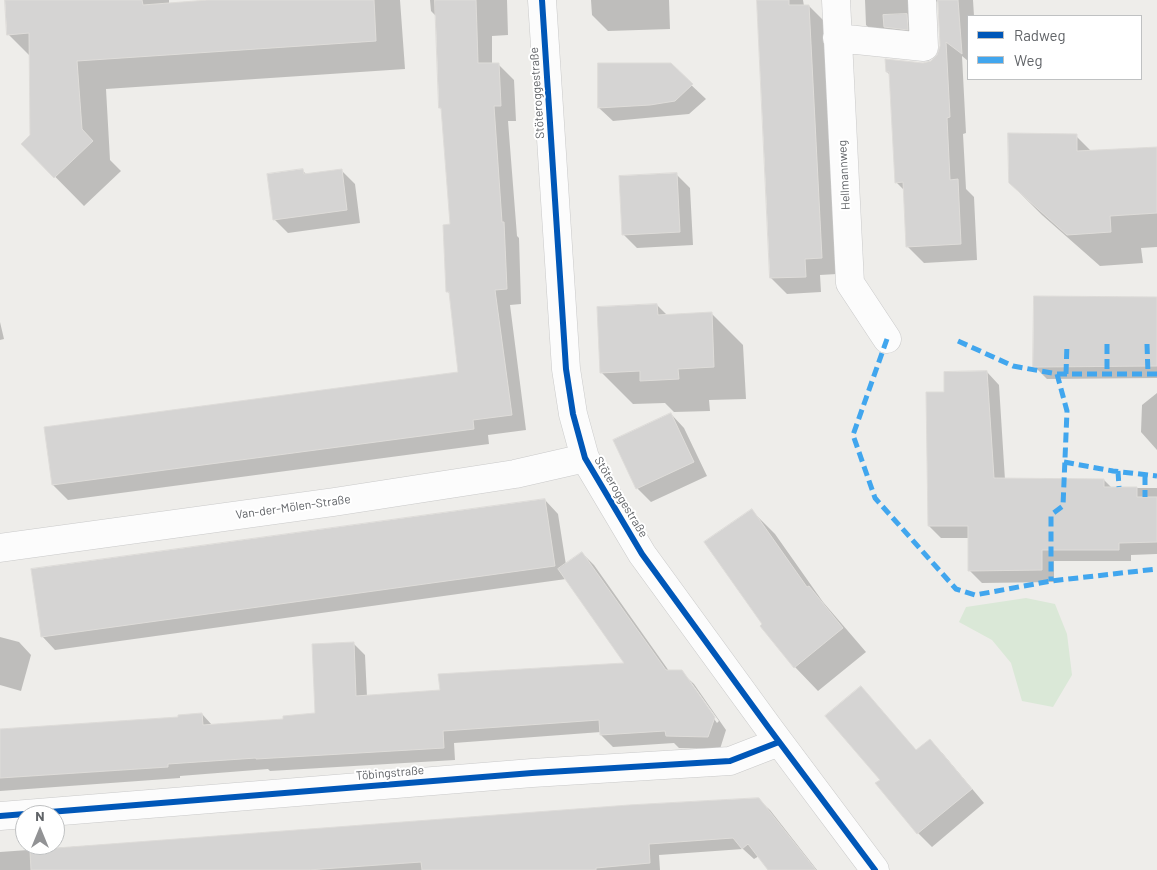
<!DOCTYPE html>
<html>
<head>
<meta charset="utf-8">
<style>
	body { margin:0 }
	#map { position:relative; width:1157px; height:870px; overflow:hidden; background:#eeedea; font-family:Barlow,sans-serif }
	canvas { display:block }
	.legend { position:absolute; left:967px; top:15px; width:175px; height:65px; box-sizing:border-box; background:#fff; border:1px solid #bfc1c2; margin:0; padding:6px 9px; list-style:none; font-size:15px; color:#606367 }
	.legend li { display:flex; align-items:center; gap:10px; height:25px }
	.legend b { width:25px; border:1px solid #bfc1c2 }
	.north { position:absolute; left:15px; top:805px; width:50px; height:50px; box-sizing:border-box; background:#fff; border:1px solid #bfc1c2; border-radius:50%; rotate:0deg; font-size:14px; font-weight:700; line-height:20px; text-align:center; color:#606367 }
	.north::after { content:''; display:block; margin:auto; width:18px; height:22px; background:#929395; clip-path:polygon(50% 0,100% 100%,50% 72%,0 100%) }
</style>
</head>
<body>
<div id="map">
<canvas width="1157" height="870"></canvas>
<ul class="legend">
<li><b style="height:6px;background:#0057b8"></b>Radweg</li>
<li><b style="height:6px;background:#41a6ee"></b>Weg</li>
</ul>
<div class="north">N</div>
</div>
<script>
const ctx = document.querySelector('canvas').getContext('2d');
ctx.lineJoin = 'round';
function paint(path, color) { ctx.fillStyle = color; ctx.fill(path, 'evenodd'); }
function strokePath(path, color, width, dash) { ctx.strokeStyle = color; ctx.lineWidth = width; ctx.lineCap = dash ? 'butt' : 'round'; ctx.setLineDash(dash || []); ctx.stroke(path); }
function drawText(font, color, halo, rows, align = 'center') {
  ctx.font = font + ' Barlow,sans-serif'; ctx.lineWidth = 4; ctx.setLineDash([]); ctx.textBaseline = 'middle'; ctx.strokeStyle = halo; ctx.fillStyle = color; for (const [text, x, y, turn = 0] of rows) {
    ctx.save(); ctx.translate(x, y); ctx.rotate((+turn || 0) * Math.PI / 180); ctx.textAlign = isNaN(turn) ? turn : align; if (halo) ctx.strokeText(text, 0, 0); ctx.fillText(text, 0, 0); ctx.restore();
  }
}
paint(new Path2D(`
	M 1026,598 L 1055,604 L 1067,634 L 1072,675 L 1053,707 L 1022,701 L 1011,663 L 992,640 L 959,622 L 966,607 Z`), '#dae8d7');
paint(new Path2D(`
	M 6,0 L 169,0 L 169,4 L 206,1 L 206,0 L 400,0 L 405,69 L 106,89 L 110,160 L 121,171 L 84,206 L 23,144 L 31,136 L 30,56 L 8,34 Z
	M 430,0 L 507,0 L 508,35 L 492,36 L 492,65 L 499,65 L 514,80 L 516,121 L 508,121 L 517,236 L 519,238 L 521,304 L 510,305 L 526,430 L 488,435 L 489,444 L 68,500 L 53,485 L 459,373 L 450,294 L 447,291 L 451,225 L 443,110 L 440,108 L 437,17 L 431,11 Z
	M 591,0 L 669,0 L 670,29 L 608,31 L 592,15 Z
	M 757,0 L 803,0 L 804,6 L 809,6 L 825,22 L 837,274 L 820,275 L 821,292 L 787,294 L 771,278 Z
	M 865,0 L 973,0 L 974,16 L 968,16 L 968,61 L 962,56 L 966,133 L 963,134 L 966,189 L 974,197 L 977,260 L 924,263 L 908,247 L 905,191 L 896,182 L 891,76 L 887,72 L 931,62 L 938,56 L 941,46 L 939,1 L 931,3 L 924,46 L 883,41 L 866,25 Z
	M 670,65 L 706,99 L 689,114 L 613,121 L 599,108 Z
	M 1076,136 L 1092,152 L 1157,148 L 1157,247 L 1141,248 L 1143,263 L 1100,266 L 1042,215 L 1010,183 Z
	M 302,170 L 307,175 L 341,170 L 355,184 L 360,223 L 288,233 L 274,219 Z
	M 676,174 L 690,188 L 693,245 L 637,248 L 623,234 Z
	M 1157,298 L 1157,378 L 1047,379 L 1035,367 Z
	M 657,305 L 667,315 L 711,313 L 743,345 L 746,399 L 709,400 L 710,411 L 674,412 L 665,403 L 633,404 L 601,372 Z
	M 0,322 L 4,339 L 0,340 Z
	M 987,372 L 999,385 L 1005,480 L 1104,480 L 1112,488 L 1157,488 L 1157,554 L 1131,555 L 1131,561 L 1054,561 L 1054,582 L 982,583 L 969,570 L 969,538 L 941,538 L 929,526 L 946,394 Z
	M 1157,393 L 1157,450 L 1141,432 L 1142,405 Z
	M 671,414 L 684,428 L 707,476 L 651,502 L 637,488 L 615,440 Z
	M 545,500 L 558,514 L 566,565 L 582,553 L 594,565 L 669,671 L 681,672 L 694,684 L 726,730 L 720,749 L 679,748 L 674,743 L 613,747 L 601,735 L 601,732 L 454,743 L 455,760 L 270,771 L 268,769 L 180,776 L 180,778 L 0,791 L 0,730 L 179,718 L 202,714 L 212,725 L 284,720 L 316,715 L 353,643 L 365,655 L 367,697 L 441,691 L 626,664 L 566,579 L 55,650 L 42,636 ZM 688,682 L 691,682 L 719,721 L 717,723 Z
	M 751,510 L 775,534 L 823,602 L 866,652 L 818,691 L 795,667 L 763,625 Z
	M 0,637 L 19,642 L 31,655 L 21,691 L 0,685 Z
	M 860,687 L 917,751 L 930,740 L 943,754 L 984,803 L 932,847 L 918,833 L 881,780 Z
	M 758,799 L 770,810 L 817,870 L 770,870 L 759,856 L 754,859 L 743,849 L 659,855 L 660,870 L 0,870 L 0,852 L 710,801 Z`), '#0003');
const building = new Path2D(`
	M 5,0 L 142,0 L 143,5 L 208,0 L 374,0 L 376,41 L 77,61 L 82,129 L 93,141 L 54,178 L 21,144 L 30,135 L 29,33 L 7,35 Z
	M 435,0 L 476,0 L 478,63 L 499,63 L 501,106 L 494,106 L 502,222 L 504,222 L 507,289 L 495,290 L 512,415 L 473,420 L 474,429 L 52,485 L 44,427 L 458,372 L 449,292 L 446,292 L 443,225 L 450,224 L 441,108 L 439,108 Z
	M 757,0 L 789,0 L 789,5 L 809,5 L 822,258 L 805,259 L 806,277 L 770,278 Z
	M 938,0 L 958,0 L 962,54 L 946,42 L 950,117 L 947,118 L 950,180 L 958,179 L 961,244 L 906,247 L 903,182 L 895,183 L 889,72 L 886,72 L 885,59 L 923,63 L 931,61 L 937,55 L 940,46 Z
	M 907,14 L 908,30 L 884,27 L 883,15 Z
	M 598,63 L 671,63 L 693,84 L 675,101 L 650,105 L 598,108 Z
	M 1008,133 L 1077,134 L 1077,151 L 1157,147 L 1157,213 L 1110,216 L 1111,232 L 1067,235 L 1009,183 Z
	M 303,169 L 304,174 L 342,169 L 347,210 L 273,220 L 267,174 Z
	M 677,173 L 680,232 L 622,235 L 619,176 Z
	M 1034,296 L 1157,297 L 1157,366 L 1033,367 Z
	M 657,304 L 658,315 L 712,312 L 714,367 L 678,369 L 679,379 L 640,381 L 640,371 L 600,373 L 597,307 Z
	M 987,371 L 994,478 L 1104,479 L 1104,487 L 1137,487 L 1137,497 L 1157,497 L 1157,542 L 1119,543 L 1119,550 L 1042,550 L 1042,570 L 968,571 L 968,526 L 928,526 L 926,392 L 944,392 L 944,372 Z
	M 671,413 L 694,462 L 636,489 L 613,440 Z
	M 545,499 L 555,566 L 41,637 L 31,569 Z
	M 752,509 L 807,587 L 809,586 L 843,628 L 794,668 L 760,626 L 762,624 L 704,542 Z
	M 582,552 L 666,670 L 682,670 L 715,717 L 708,737 L 666,736 L 665,731 L 600,735 L 599,720 L 443,731 L 444,748 L 256,759 L 256,758 L 168,764 L 168,767 L 0,778 L 0,729 L 178,717 L 178,715 L 202,713 L 203,725 L 283,719 L 283,716 L 315,713 L 312,644 L 354,642 L 356,696 L 440,690 L 438,674 L 624,663 L 558,569 Z
	M 861,686 L 916,750 L 930,739 L 972,789 L 917,834 L 875,783 L 880,780 L 825,716 Z
	M 759,798 L 816,870 L 768,870 L 748,844 L 742,849 L 733,838 L 649,844 L 650,863 L 596,868 L 596,870 L 422,870 L 421,862 L 308,870 L 31,870 L 30,850 L 629,805 Z`);
paint(building, '#d5d4d3');
strokePath(building, '#dedcd9', 1);
const minor = new Path2D(`
	M 542,0 L 566,369 L 573,414 L 585,458 L 642,554 L 768,727 L 875,870
	M 836,0 L 850,283 L 887,339
	M 837,38 L 924,47 L 922,0
	M 0,548 L 334,502 L 515,474 L 585,458
	M 0,816 L 532,773 L 730,761 L 779,742`);
strokePath(minor, '#c9c9c9', 29);
strokePath(minor, '#fcfcfc', 28);
strokePath(new Path2D(`
	M 887,339 L 853,435 L 875,498 L 956,589 L 975,595 L 1051,581 L 1157,569
	M 958,341 L 1013,366 L 1057,374 L 1067,411 L 1063,506 L 1051,515 L 1051,581
	M 1107,344 L 1107,374
	M 1147,344 L 1148,374
	M 1057,374 L 1157,374
	M 1066,374 L 1067,344
	M 1064,462 L 1113,471 L 1157,476
	M 1118,471 L 1119,487
	M 1145,475 L 1145,497`), '#41a6ee', 5, [10, 5]);
strokePath(new Path2D(`
	M 542,0 L 566,369 L 573,414 L 585,458 L 642,554 L 768,727 L 875,870
	M 0,816 L 532,773 L 730,761 L 779,742`), '#0057b8', 6);
drawText('12px', '#606367', '#fff', [
	["Stöteroggestraße",537,93,-94],
	["Hellmannweg",844,175,-93],
	["Stöteroggestraße",621,497,59],
	["Van-der-Mölen-Straße",293,507,-8],
	["Töbingstraße",390,773,-5]
]);
</script>
</body>
</html>
